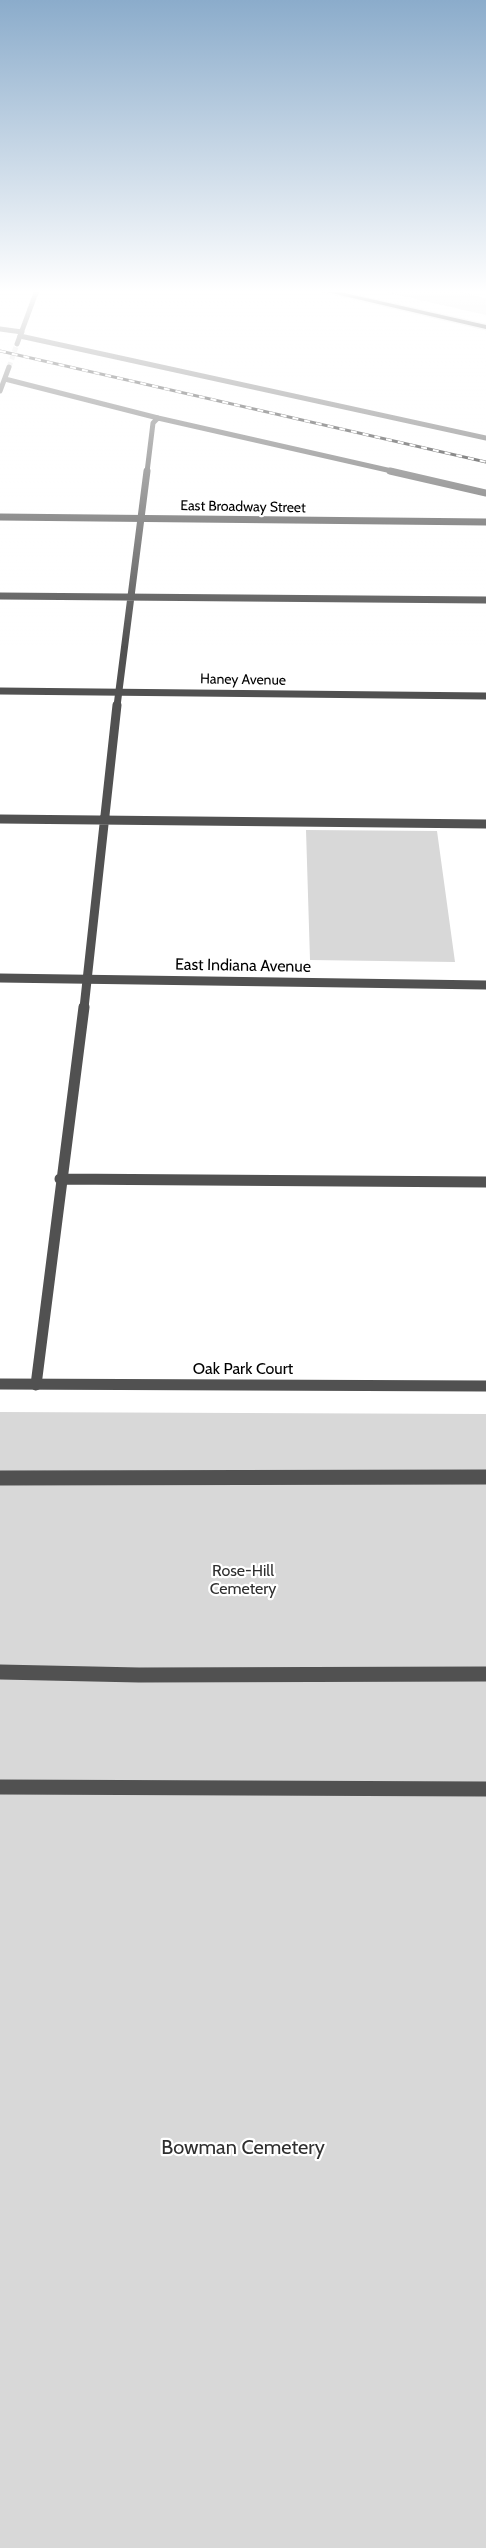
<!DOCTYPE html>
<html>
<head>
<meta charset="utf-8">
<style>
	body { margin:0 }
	canvas { display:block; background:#fff }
</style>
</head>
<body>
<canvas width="486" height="2548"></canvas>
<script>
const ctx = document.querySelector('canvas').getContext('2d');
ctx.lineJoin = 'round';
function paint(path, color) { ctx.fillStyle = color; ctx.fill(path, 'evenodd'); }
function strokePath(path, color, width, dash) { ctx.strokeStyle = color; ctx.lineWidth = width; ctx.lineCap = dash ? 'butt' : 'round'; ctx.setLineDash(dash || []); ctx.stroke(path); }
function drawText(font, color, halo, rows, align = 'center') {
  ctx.font = font + ' Cabin,sans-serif'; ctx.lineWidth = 4.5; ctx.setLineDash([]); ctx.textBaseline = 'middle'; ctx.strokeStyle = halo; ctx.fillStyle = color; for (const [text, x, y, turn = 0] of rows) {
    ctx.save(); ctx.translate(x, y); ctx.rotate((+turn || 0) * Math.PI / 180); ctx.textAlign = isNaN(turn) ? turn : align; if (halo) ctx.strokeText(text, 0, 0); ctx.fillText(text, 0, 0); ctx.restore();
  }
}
paint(new Path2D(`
	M 376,290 L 452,290 L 486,298 L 486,315 Z
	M 306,830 L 437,831 L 455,962 L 310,960 Z
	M 0,1412 L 486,1414 L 486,2548 L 0,2548 Z`), '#d8d8d8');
strokePath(new Path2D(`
	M 9,367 L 17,344`), '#d9d9d9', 5, [5, 3]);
const primary = new Path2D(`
	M 331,290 L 486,325 L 486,329 L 318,290 Z`);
strokePath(primary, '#dbdbdb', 3);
strokePath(new Path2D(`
	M 0,329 L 22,332
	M 20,336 L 486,438
	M 5,379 L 158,418 L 396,472
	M 147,472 L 153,423 L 158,418`), '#515151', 5);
strokePath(new Path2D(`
	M 390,471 L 486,493
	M 0,596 L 486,600
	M 117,706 L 147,471`), '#515151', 7);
strokePath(new Path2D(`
	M 0,819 L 486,824
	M 84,1008 L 117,705`), '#515151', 9);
strokePath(new Path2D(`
	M 60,1179 L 486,1182
	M 36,1385 L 84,1007`), '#515151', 11);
strokePath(new Path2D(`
	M 0,1478 L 486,1477
	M 0,1672 L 139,1675 L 486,1674
	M 0,1787 L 486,1789`), '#515151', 15);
strokePath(new Path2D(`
	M 0,517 L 486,522
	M 0,691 L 486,696`), '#515151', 7);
strokePath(new Path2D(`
	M 0,978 L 486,985`), '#515151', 9);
strokePath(new Path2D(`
	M 0,1384 L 486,1386`), '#515151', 11);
strokePath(new Path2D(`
	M 17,344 L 37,290
	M 0,391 L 9,367`), '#515151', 5);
paint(primary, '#000');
const rail = new Path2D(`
	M 0,351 L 486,462`);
strokePath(rail, '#000', 3);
strokePath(rail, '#fff', 2, [6]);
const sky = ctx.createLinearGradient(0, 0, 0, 647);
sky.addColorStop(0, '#8baccb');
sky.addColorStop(0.45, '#fff');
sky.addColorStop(1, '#ffffff00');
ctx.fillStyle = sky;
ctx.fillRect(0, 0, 486, 647);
drawText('14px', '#000', '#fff', [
	["East Broadway Street",243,507,1],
	["Haney Avenue",243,680,1]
]);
drawText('16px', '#000', '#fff', [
	["East Indiana Avenue",243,966,1],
	["Oak Park Court",243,1369]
]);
drawText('16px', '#2f2f2f', '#fff', [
	["Rose-Hill",243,1571],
	["Cemetery",243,1589]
]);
drawText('20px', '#2f2f2f', '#fff', [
	["Bowman Cemetery",243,2148]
]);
</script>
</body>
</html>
